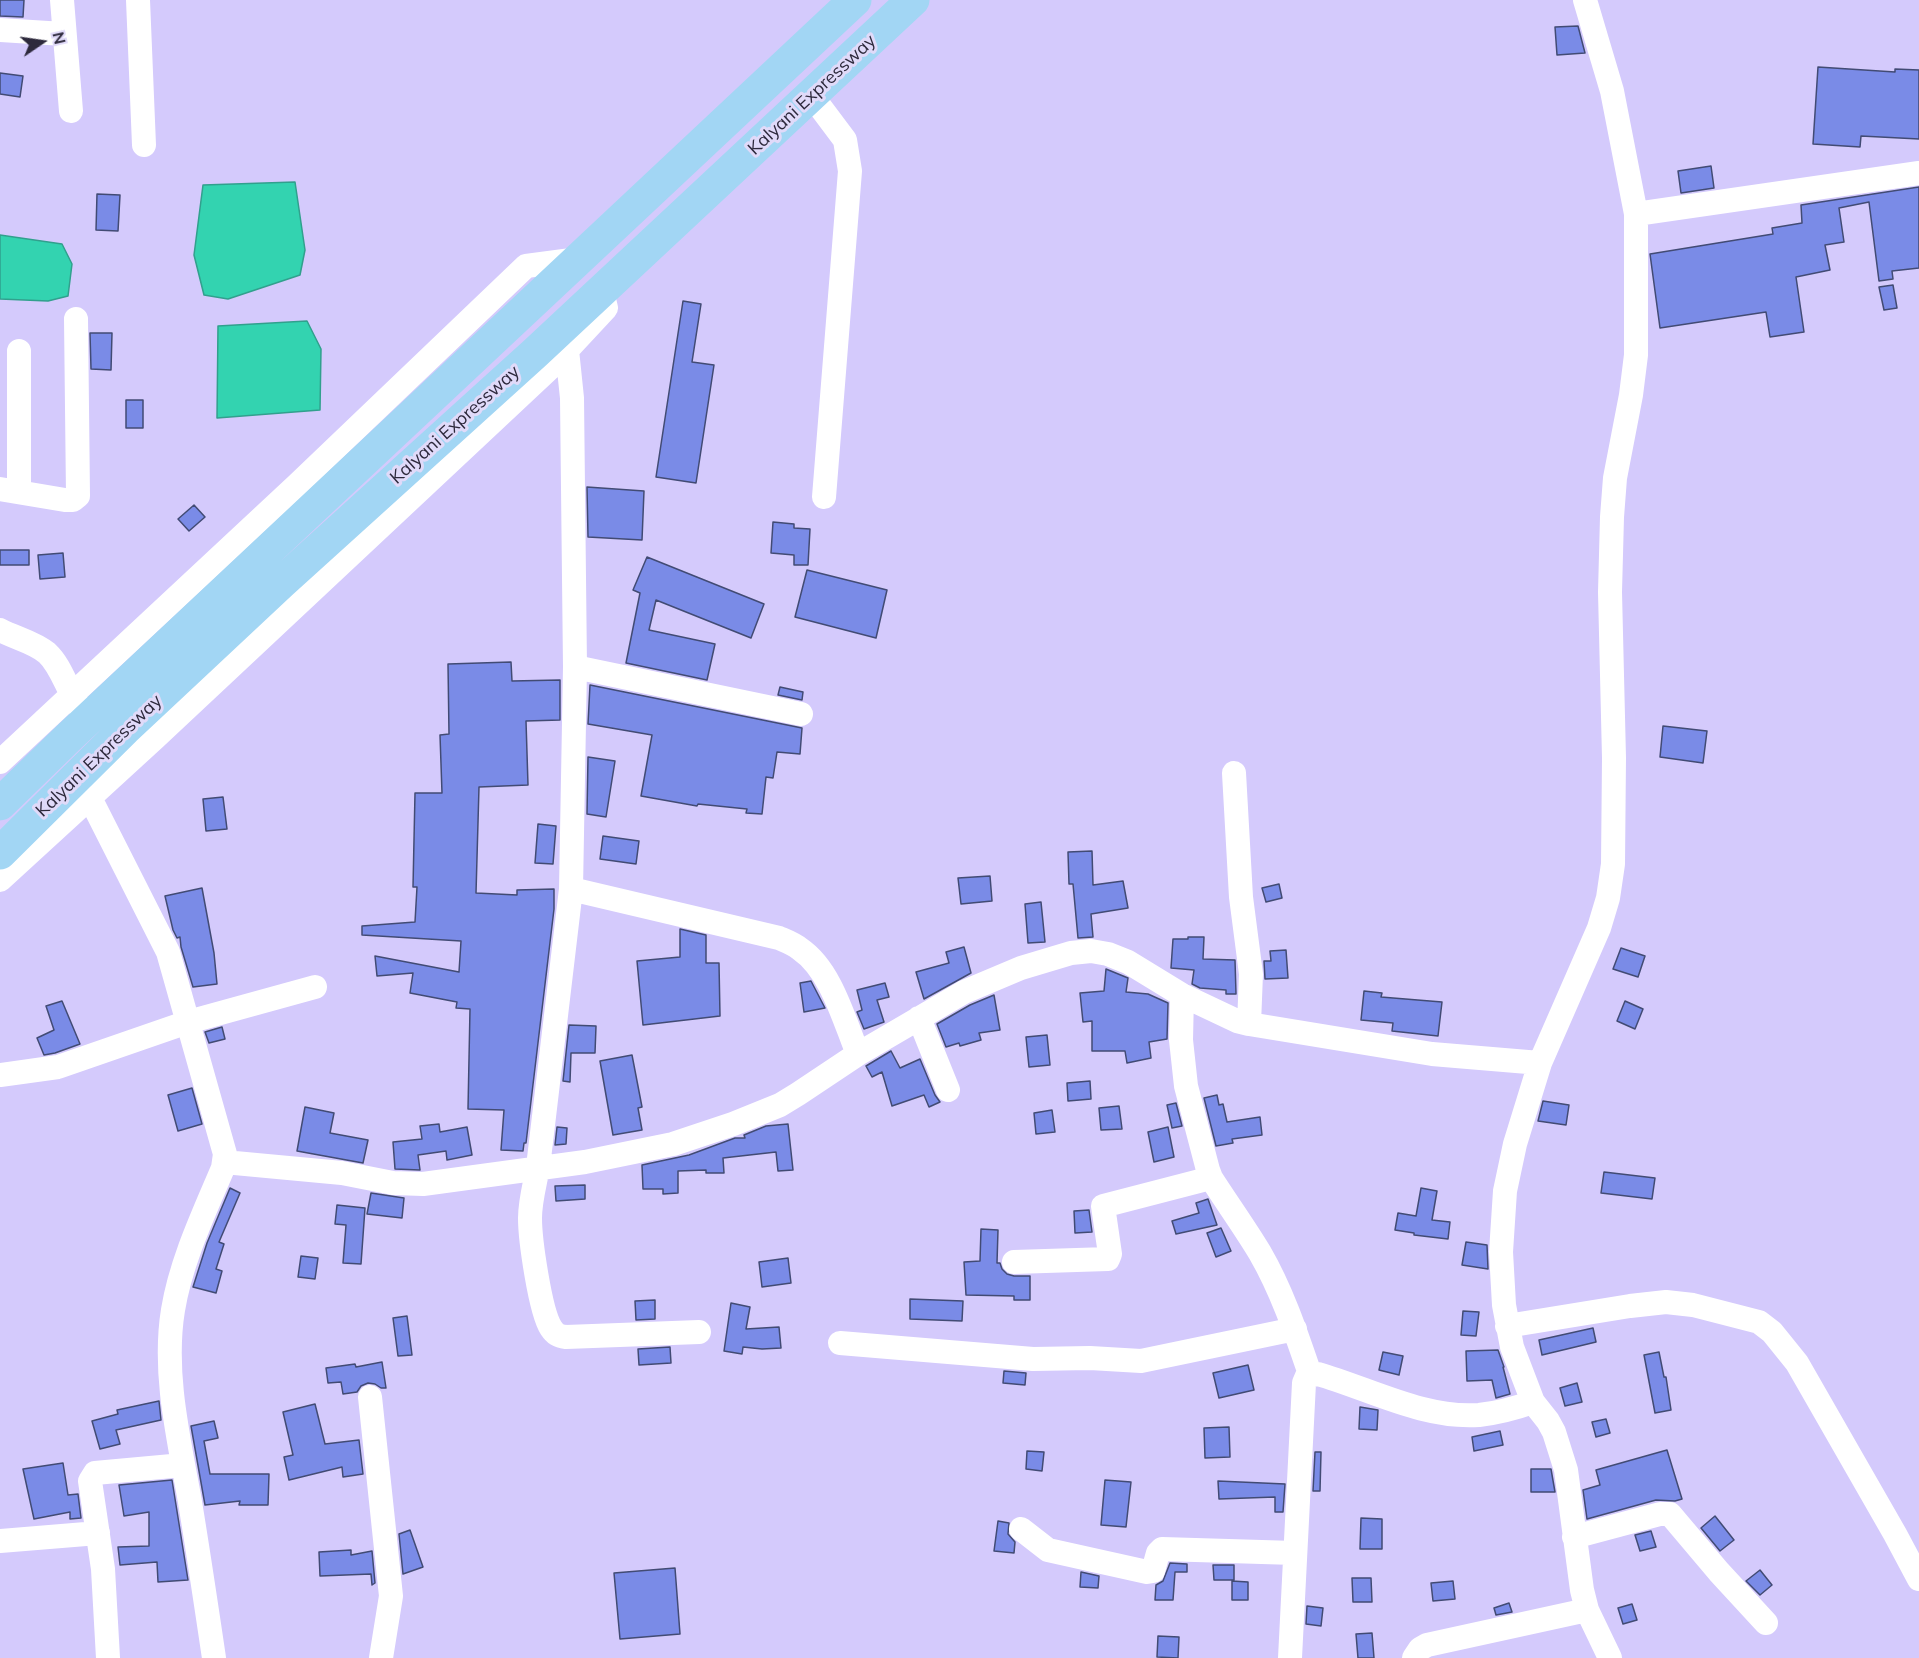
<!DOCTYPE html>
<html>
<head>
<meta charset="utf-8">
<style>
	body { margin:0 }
	#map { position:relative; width:1919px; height:1658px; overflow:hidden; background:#d4cafc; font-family:Mulish,sans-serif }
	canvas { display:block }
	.north { position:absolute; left:12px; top:12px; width:60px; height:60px; -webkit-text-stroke:4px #e0daf9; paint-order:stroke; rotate:77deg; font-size:16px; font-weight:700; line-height:24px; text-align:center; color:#2d293c }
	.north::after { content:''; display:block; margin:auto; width:21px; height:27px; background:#2d293c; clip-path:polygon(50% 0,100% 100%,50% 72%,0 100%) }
</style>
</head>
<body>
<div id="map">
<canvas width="1919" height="1658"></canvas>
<div class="north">N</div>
</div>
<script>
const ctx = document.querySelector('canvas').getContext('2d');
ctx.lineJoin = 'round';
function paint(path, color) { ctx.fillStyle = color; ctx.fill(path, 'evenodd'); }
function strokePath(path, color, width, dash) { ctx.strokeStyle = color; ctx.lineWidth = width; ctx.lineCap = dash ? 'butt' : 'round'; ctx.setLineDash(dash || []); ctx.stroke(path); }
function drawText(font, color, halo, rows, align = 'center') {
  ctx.font = font + ' Mulish,sans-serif'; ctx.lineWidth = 6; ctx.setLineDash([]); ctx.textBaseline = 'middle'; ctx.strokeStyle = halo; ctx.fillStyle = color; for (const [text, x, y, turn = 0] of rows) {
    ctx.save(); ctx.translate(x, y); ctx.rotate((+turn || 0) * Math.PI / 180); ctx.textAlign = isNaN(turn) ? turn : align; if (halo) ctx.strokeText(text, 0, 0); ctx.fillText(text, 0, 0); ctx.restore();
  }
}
const water = new Path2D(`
	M 295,182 L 305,250 L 300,275 L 228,299 L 204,295 L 194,255 L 203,185 Z
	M 0,235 L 62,244 L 72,264 L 68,296 L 48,301 L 0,299 Z
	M 307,321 L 321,349 L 320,410 L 217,418 L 218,326 Z`);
paint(water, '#33d3b0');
strokePath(water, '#31a08d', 1.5);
const building = new Path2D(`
	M 0,0 L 24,0 L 23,17 L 0,16 Z
	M 1578,26 L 1585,53 L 1557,55 L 1555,27 Z
	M 1818,67 L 1895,72 L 1895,69 L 1919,70 L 1919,139 L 1861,136 L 1860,147 L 1813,144 Z
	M 0,73 L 23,76 L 20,97 L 0,94 Z
	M 1711,166 L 1714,188 L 1681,193 L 1678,171 Z
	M 1919,187 L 1919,268 L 1892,271 L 1893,279 L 1879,281 L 1869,202 L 1839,208 L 1844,242 L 1825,245 L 1830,270 L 1796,277 L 1804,332 L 1770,337 L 1766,312 L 1660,328 L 1650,254 L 1773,234 L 1772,228 L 1802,223 L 1801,205 Z
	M 97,194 L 120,195 L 118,231 L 96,230 Z
	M 1893,285 L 1897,308 L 1884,310 L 1879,287 Z
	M 683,301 L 701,304 L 692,362 L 714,365 L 696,483 L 656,477 Z
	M 90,333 L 112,333 L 111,370 L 91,369 Z
	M 126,400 L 143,400 L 143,428 L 126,428 Z
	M 587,487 L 644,491 L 642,540 L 588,537 Z
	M 194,505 L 205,517 L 189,531 L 178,519 Z
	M 773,522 L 794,524 L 794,528 L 810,529 L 808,565 L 794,565 L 794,555 L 771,553 Z
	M 0,550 L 29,550 L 29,565 L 0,565 Z
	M 63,553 L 65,577 L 40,579 L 38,555 Z
	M 647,557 L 764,604 L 751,638 L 656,600 L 649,630 L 715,644 L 707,680 L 626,663 L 640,593 L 633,590 Z
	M 807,570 L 887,590 L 876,638 L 795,617 Z
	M 511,662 L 512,681 L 560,680 L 560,720 L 526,721 L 528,785 L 479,787 L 476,893 L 517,895 L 517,890 L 554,889 L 554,909 L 526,1143 L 524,1143 L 523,1151 L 501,1150 L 504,1110 L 468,1109 L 470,1009 L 456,1008 L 457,1002 L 410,993 L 413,973 L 377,976 L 375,956 L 459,972 L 461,941 L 362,935 L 362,926 L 415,922 L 417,887 L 413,887 L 415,793 L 442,793 L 440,735 L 449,734 L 448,664 Z
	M 590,685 L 802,728 L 800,754 L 777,752 L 773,778 L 766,777 L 762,814 L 746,813 L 747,809 L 698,804 L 697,806 L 641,796 L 652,735 L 588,724 Z
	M 780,687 L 803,692 L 802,700 L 778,695 Z
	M 1663,726 L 1707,731 L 1703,763 L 1660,757 Z
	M 588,757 L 615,761 L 606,817 L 587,814 Z
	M 223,797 L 227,829 L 206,831 L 203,799 Z
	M 538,824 L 556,826 L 553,864 L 535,863 Z
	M 603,836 L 639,841 L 636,864 L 600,859 Z
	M 1092,851 L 1093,885 L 1123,881 L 1128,908 L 1091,914 L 1093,937 L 1078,938 L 1073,884 L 1069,884 L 1068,852 Z
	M 990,876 L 992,901 L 961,904 L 958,878 Z
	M 1279,884 L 1282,898 L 1266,902 L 1262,888 Z
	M 202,888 L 214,953 L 217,984 L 193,987 L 181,947 L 180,937 L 177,938 L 173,930 L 165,896 Z
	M 1041,902 L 1045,942 L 1028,943 L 1025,904 Z
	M 680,929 L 706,935 L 706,963 L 719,963 L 720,1016 L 643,1025 L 637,961 L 680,957 Z
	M 1188,937 L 1204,937 L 1203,959 L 1235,960 L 1236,994 L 1226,994 L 1226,990 L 1200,988 L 1192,984 L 1194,970 L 1171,968 L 1173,939 L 1188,939 Z
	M 964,947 L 971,973 L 924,999 L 916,972 L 949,963 L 946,952 Z
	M 1621,948 L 1645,956 L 1638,977 L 1613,969 Z
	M 1286,950 L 1288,978 L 1265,979 L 1264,961 L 1271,961 L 1270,951 Z
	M 1106,969 L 1128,978 L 1126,992 L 1148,994 L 1168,1003 L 1167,1039 L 1149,1042 L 1151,1058 L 1127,1063 L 1125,1051 L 1092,1051 L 1092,1021 L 1083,1022 L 1080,993 L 1104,991 Z
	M 811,981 L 825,1008 L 804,1012 L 800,983 Z
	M 885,983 L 889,997 L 877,1000 L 884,1022 L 864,1029 L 857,1012 L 862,1010 L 857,990 Z
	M 1364,991 L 1382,993 L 1381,997 L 1442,1002 L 1438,1036 L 1392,1031 L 1393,1023 L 1361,1020 Z
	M 994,995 L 1000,1030 L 979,1033 L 981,1040 L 960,1046 L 959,1043 L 946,1047 L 937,1024 L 970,1005 Z
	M 62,1001 L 80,1044 L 55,1053 L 44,1055 L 37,1038 L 54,1030 L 46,1006 Z
	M 1625,1001 L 1643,1009 L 1635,1029 L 1617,1021 Z
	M 569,1025 L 596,1026 L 595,1053 L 571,1053 L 570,1082 L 563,1081 Z
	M 222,1027 L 225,1039 L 209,1043 L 205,1032 Z
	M 1047,1035 L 1050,1065 L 1029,1067 L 1026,1037 Z
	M 891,1051 L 900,1068 L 920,1059 L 935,1095 L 940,1102 L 929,1107 L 924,1095 L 892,1106 L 882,1072 L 872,1077 L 866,1066 Z
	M 632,1055 L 642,1107 L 638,1108 L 642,1130 L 613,1135 L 600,1061 Z
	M 1090,1081 L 1091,1099 L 1068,1101 L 1067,1083 Z
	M 192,1088 L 202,1124 L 178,1131 L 168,1095 Z
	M 1217,1095 L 1219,1105 L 1223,1104 L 1227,1122 L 1260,1117 L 1262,1135 L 1232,1139 L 1233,1143 L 1216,1146 L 1204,1098 Z
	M 1543,1101 L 1569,1105 L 1566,1125 L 1538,1121 Z
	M 1176,1103 L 1182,1126 L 1172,1128 L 1167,1105 Z
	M 1119,1106 L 1122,1129 L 1101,1130 L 1099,1108 Z
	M 305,1107 L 334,1113 L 330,1133 L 368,1140 L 363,1163 L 297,1151 Z
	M 1052,1110 L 1055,1132 L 1036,1134 L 1034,1113 Z
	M 439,1124 L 440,1132 L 467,1127 L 472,1155 L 447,1160 L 446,1151 L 418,1155 L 420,1170 L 395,1169 L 393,1142 L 422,1139 L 420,1126 Z
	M 788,1124 L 793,1170 L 778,1171 L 776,1152 L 723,1158 L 724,1173 L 706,1173 L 706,1170 L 678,1171 L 678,1193 L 663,1194 L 663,1189 L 643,1189 L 642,1165 L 689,1155 L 735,1138 L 745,1138 L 744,1135 L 766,1126 Z
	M 557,1127 L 567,1128 L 566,1144 L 555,1145 Z
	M 1168,1127 L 1174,1157 L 1154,1162 L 1148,1132 Z
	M 1604,1172 L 1655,1178 L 1652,1199 L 1601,1193 Z
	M 585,1185 L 585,1199 L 556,1201 L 555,1186 Z
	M 230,1188 L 240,1193 L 219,1242 L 224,1244 L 216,1269 L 222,1271 L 216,1293 L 193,1287 L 207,1243 Z
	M 1421,1188 L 1437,1191 L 1432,1220 L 1450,1222 L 1448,1239 L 1414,1235 L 1414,1233 L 1395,1230 L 1398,1213 L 1416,1216 Z
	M 371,1193 L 404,1198 L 402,1218 L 367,1214 Z
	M 1208,1199 L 1217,1225 L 1176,1234 L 1172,1221 L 1199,1213 L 1196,1203 Z
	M 337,1205 L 365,1208 L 361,1264 L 343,1263 L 346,1225 L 335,1224 Z
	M 1089,1210 L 1092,1232 L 1075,1233 L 1074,1211 Z
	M 1221,1228 L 1231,1251 L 1216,1257 L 1207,1233 Z
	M 981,1229 L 998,1230 L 997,1263 L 1000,1263 L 1002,1269 L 1007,1274 L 1014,1276 L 1030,1276 L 1030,1300 L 1014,1300 L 1014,1296 L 966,1295 L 964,1262 L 980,1261 Z
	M 1466,1242 L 1487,1245 L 1488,1269 L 1462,1265 Z
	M 301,1256 L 318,1258 L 315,1279 L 298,1277 Z
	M 788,1258 L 791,1283 L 762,1287 L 759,1262 Z
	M 910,1299 L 963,1301 L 962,1321 L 910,1319 Z
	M 655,1300 L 655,1319 L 636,1320 L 635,1301 Z
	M 731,1303 L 750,1307 L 746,1329 L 779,1327 L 781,1348 L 762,1349 L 743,1347 L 742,1354 L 724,1351 Z
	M 1463,1311 L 1479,1312 L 1476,1336 L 1461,1335 Z
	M 407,1316 L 412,1355 L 398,1356 L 393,1318 Z
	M 1593,1328 L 1596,1342 L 1542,1355 L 1539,1340 Z
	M 670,1347 L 671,1363 L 639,1365 L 638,1349 Z
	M 1498,1350 L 1504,1367 L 1503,1367 L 1510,1394 L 1496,1398 L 1492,1380 L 1467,1381 L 1466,1351 Z
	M 1383,1352 L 1403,1356 L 1399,1375 L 1379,1370 Z
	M 1659,1352 L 1664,1377 L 1666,1377 L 1671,1410 L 1655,1413 L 1644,1355 Z
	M 382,1362 L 386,1388 L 381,1388 L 375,1384 L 368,1383 L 361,1386 L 357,1392 L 343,1394 L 341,1382 L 328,1383 L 326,1368 L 355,1364 L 356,1367 Z
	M 1248,1365 L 1254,1390 L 1219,1398 L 1213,1373 Z
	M 1004,1371 L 1026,1373 L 1025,1385 L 1003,1383 Z
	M 1577,1383 L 1582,1402 L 1565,1406 L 1560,1388 Z
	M 159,1401 L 161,1420 L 116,1430 L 120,1444 L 100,1449 L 92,1421 L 118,1414 L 117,1410 Z
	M 315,1404 L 325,1444 L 359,1440 L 363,1474 L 343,1477 L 342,1467 L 289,1480 L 284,1457 L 293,1455 L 283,1412 Z
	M 1360,1407 L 1378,1410 L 1377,1430 L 1359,1429 Z
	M 1606,1419 L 1610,1433 L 1596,1437 L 1592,1422 Z
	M 214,1421 L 218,1438 L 204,1441 L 210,1474 L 269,1474 L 268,1505 L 239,1505 L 240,1501 L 205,1505 L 191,1426 Z
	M 1229,1427 L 1230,1457 L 1205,1458 L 1204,1428 Z
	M 1500,1431 L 1503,1445 L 1474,1451 L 1472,1437 Z
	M 1667,1450 L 1682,1499 L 1675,1501 L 1656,1500 L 1587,1519 L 1583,1490 L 1600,1485 L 1596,1470 Z
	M 1027,1451 L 1044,1452 L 1042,1471 L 1026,1469 Z
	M 1315,1452 L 1321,1452 L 1320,1491 L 1313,1491 Z
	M 63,1463 L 68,1495 L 78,1494 L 81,1518 L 70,1519 L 70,1512 L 34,1519 L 23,1469 Z
	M 1531,1469 L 1551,1469 L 1555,1492 L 1531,1492 Z
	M 172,1480 L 188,1580 L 158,1582 L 157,1562 L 120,1565 L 118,1547 L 149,1546 L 149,1512 L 124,1516 L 119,1485 Z
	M 1105,1480 L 1131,1482 L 1126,1527 L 1101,1525 Z
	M 1218,1481 L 1285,1484 L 1283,1512 L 1275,1512 L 1275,1497 L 1219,1499 Z
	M 1715,1516 L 1734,1540 L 1720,1551 L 1701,1528 Z
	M 1361,1518 L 1382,1519 L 1382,1549 L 1360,1549 Z
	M 998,1521 L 1009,1523 L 1008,1534 L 1015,1542 L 1014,1553 L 994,1551 Z
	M 410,1530 L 423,1567 L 403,1574 L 399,1534 Z
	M 1651,1531 L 1656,1547 L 1640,1551 L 1635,1535 Z
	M 351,1550 L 351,1555 L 372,1551 L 375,1583 L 372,1585 L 371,1574 L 320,1576 L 319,1552 Z
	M 1170,1563 L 1187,1564 L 1187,1572 L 1175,1572 L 1173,1600 L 1155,1600 L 1156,1585 L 1163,1581 Z
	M 1213,1565 L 1234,1565 L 1234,1580 L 1214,1580 Z
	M 675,1568 L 680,1634 L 620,1639 L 614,1573 Z
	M 1760,1570 L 1772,1585 L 1760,1595 L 1746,1581 Z
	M 1081,1572 L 1099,1576 L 1098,1588 L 1080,1587 Z
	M 1352,1578 L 1371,1578 L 1372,1602 L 1353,1602 Z
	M 1232,1581 L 1248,1582 L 1248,1600 L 1232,1600 Z
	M 1453,1581 L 1455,1599 L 1433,1601 L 1431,1583 Z
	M 1509,1603 L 1512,1612 L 1496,1615 L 1494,1608 Z
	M 1632,1604 L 1637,1620 L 1623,1624 L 1618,1608 Z
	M 1307,1606 L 1323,1608 L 1321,1626 L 1306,1624 Z
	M 1372,1633 L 1374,1658 L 1358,1658 L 1356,1634 Z
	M 1158,1636 L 1179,1637 L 1178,1658 L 1157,1657 Z`);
paint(building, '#7a8be7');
strokePath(building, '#424b74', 1.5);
strokePath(new Path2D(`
	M 62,0 L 71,111
	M 138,0 L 144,145
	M 1585,0 L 1612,91 L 1636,214 L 1636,355 L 1631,395 L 1615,478 L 1612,517 L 1610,592 L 1614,758 L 1613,864 L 1608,898 L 1599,928 L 1540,1063 L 1515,1144 L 1505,1191 L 1501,1252 L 1504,1305 L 1512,1347 L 1533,1402 L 1548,1421 L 1554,1432 L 1566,1470 L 1582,1590 L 1587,1610 L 1610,1658
	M 0,30 L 64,34
	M 812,96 L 845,140 L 850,171 L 824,497
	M 1636,214 L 1919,173
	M 567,350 L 572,398 L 575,667 L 571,889 L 538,1167 C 535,1184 530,1201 530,1218 C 530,1239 540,1311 551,1328 C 555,1334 558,1336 566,1337 L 699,1332
	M 0,489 L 65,500 L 73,500 L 78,496 L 76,319
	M 19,492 L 19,351
	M 0,630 C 15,638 34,642 47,653 C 62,667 67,690 79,706
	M 575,667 L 801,714
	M 0,762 L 298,484 L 526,266 L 579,259
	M 1234,773 L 1241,897 L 1251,974 L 1249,1024
	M 90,798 L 168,952 L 225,1154 L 223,1168 C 204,1213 181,1261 173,1310 C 163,1371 178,1436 189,1496 C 198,1550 206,1604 214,1658
	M 0,880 L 155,738 L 552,366 L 606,308 L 602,291
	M 571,889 L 779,938 C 786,941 794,944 800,949 C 831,970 844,1020 858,1054
	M 1182,995 L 1181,1040 L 1186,1086 L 1208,1170 L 1211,1178 C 1227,1203 1245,1228 1260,1253 C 1282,1291 1296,1333 1310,1374
	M 919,1018 L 948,1090
	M 0,1075 L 58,1067 L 188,1022 L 315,987
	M 224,1162 L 342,1173 L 393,1183 L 423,1184 L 585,1162 L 673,1144 L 733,1124 L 780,1105 L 798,1094 L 858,1054 L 964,992 L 1021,968 L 1071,953 L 1091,951 L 1108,954 L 1128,962 L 1182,995 L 1237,1021 L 1249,1024 L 1432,1054 L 1540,1063
	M 1014,1262 L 1108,1259 L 1110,1254 L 1103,1206 L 1211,1178
	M 1507,1326 L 1630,1306 L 1666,1302 L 1693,1305 L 1759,1322 L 1772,1332 L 1797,1363 L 1895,1534 L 1919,1579
	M 840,1343 L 1033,1359 L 1090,1358 L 1141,1361 L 1295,1329
	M 370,1397 L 391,1596 L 381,1658
	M 1021,1529 L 1048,1550 L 1147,1572 L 1153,1571 L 1158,1553 L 1162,1549 L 1295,1553
	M 1574,1537 L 1660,1514 L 1670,1514 L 1719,1572 L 1766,1623
	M 0,1541 L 98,1533
	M 108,1658 L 103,1569 L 90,1481 L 95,1473 L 183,1465
	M 1290,1658 L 1304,1383 L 1307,1376 L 1318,1374 C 1370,1389 1424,1419 1479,1415 C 1498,1413 1516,1408 1533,1402
	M 1414,1658 L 1420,1649 L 1427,1645 L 1587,1610`), '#fff', 24);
strokePath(new Path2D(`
	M 0,804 L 70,736 L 855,0
	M 0,853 L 125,729 L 281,583 L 535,353 L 913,0`), '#a2d6f4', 33);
drawText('18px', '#2d293c', '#e0daf9', [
	["Kalyani Expressway",812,95,-43],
	["Kalyani Expressway",455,425,-42],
	["Kalyani Expressway",99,756,-44]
]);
</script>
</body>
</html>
